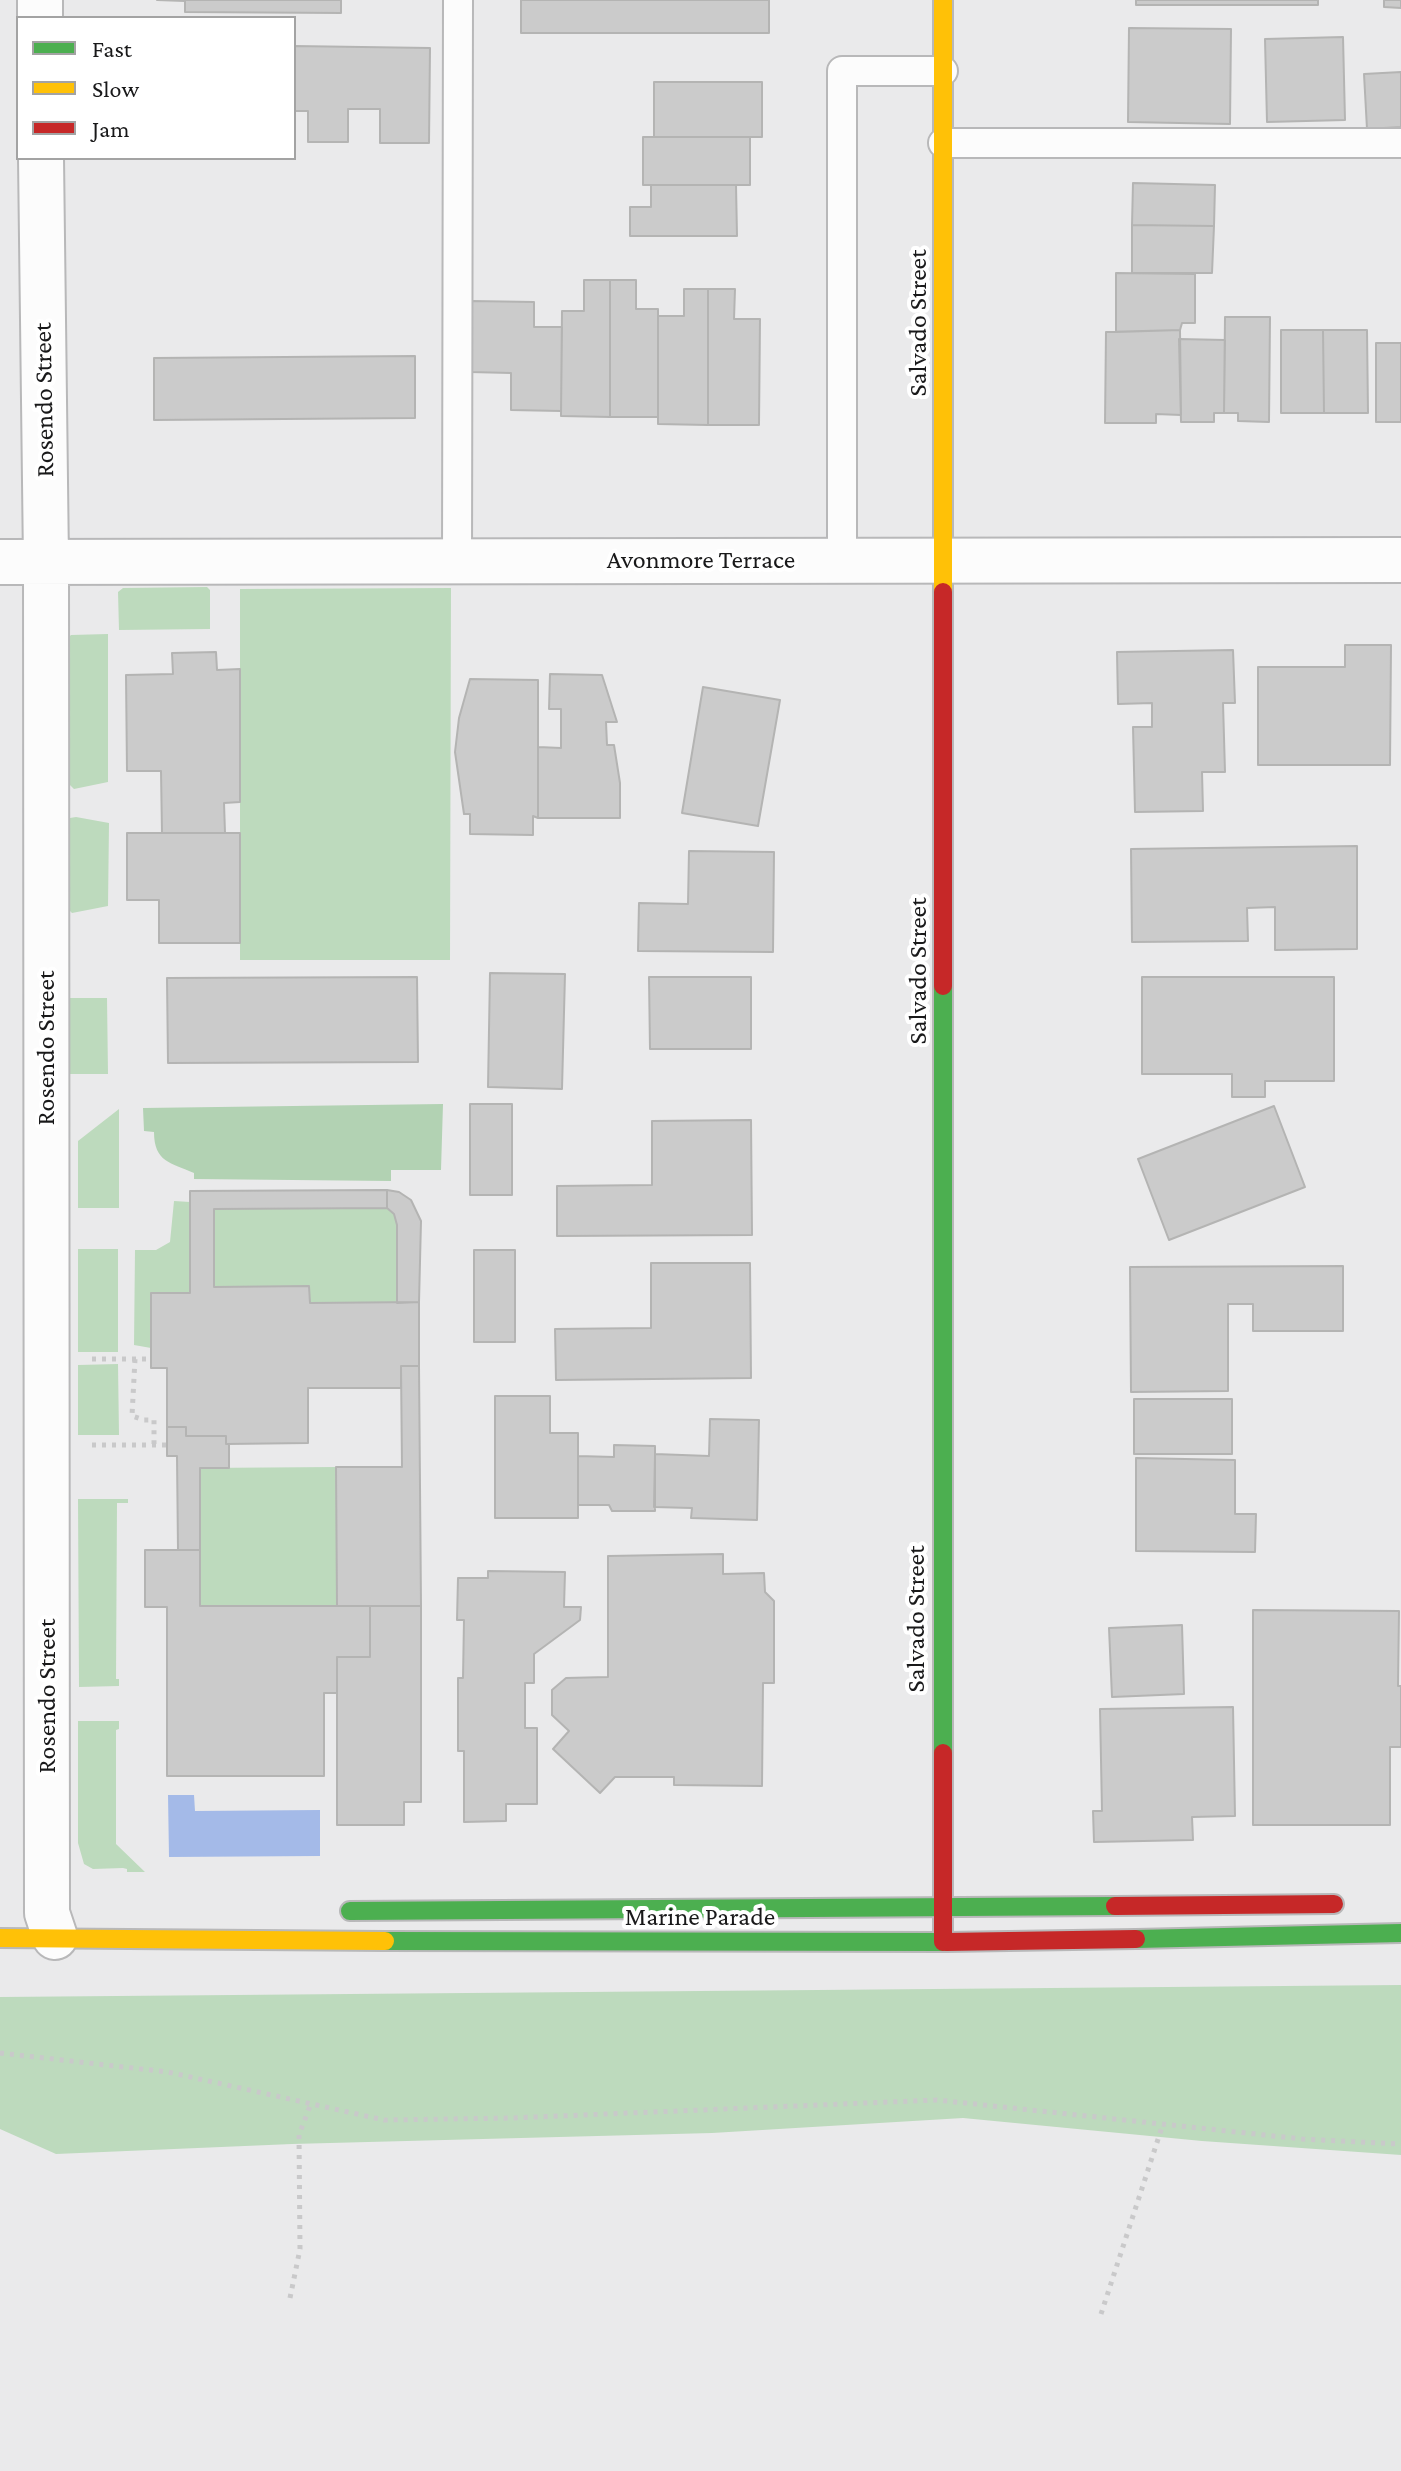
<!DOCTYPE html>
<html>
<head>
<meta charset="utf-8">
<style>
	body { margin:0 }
	#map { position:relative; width:1401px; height:2471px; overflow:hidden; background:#eaeaeb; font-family:"Crimson Pro",serif }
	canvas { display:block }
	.legend { position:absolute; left:16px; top:16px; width:280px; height:144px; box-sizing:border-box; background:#fff; border:2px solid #a3a3a3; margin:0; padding:10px 14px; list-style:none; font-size:24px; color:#19191a }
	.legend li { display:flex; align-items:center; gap:16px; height:40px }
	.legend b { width:40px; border:2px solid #a3a3a3 }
</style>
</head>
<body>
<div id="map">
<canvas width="1401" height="2471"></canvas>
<ul class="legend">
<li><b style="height:10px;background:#4caf50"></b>Fast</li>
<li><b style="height:10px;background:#ffc107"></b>Slow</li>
<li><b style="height:10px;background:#c62828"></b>Jam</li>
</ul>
</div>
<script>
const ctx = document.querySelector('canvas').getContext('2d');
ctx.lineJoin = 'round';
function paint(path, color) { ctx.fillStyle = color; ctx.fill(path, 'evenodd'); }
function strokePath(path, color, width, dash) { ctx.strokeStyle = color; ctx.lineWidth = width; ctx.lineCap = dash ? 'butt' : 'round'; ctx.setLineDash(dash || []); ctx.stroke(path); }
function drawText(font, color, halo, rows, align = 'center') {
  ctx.font = font + ' "Crimson Pro",serif'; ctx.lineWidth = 8; ctx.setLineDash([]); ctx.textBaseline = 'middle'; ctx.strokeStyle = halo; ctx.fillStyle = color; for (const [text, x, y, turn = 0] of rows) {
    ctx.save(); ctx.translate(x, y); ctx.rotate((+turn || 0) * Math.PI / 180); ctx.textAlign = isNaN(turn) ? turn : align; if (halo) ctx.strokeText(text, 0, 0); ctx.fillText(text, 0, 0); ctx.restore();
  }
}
paint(new Path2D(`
	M 207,587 L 210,590 L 210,629 L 119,630 L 118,592 L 123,588 Z
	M 451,588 L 450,960 L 240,960 L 240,589 Z
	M 108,634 L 108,782 L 74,789 L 68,783 L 68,638 L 71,635 Z
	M 76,817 L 109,823 L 108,906 L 72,913 L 68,909 L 68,821 L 70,818 Z
	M 67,998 L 107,998 L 108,1074 L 68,1074 Z
	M 119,1109 L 119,1208 L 78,1208 L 78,1141 Z
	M 174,1201 L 190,1202 L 190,1293 L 151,1293 L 151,1348 L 134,1345 L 135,1250 L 156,1250 L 170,1242 Z
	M 387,1208 L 394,1214 L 397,1225 L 397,1303 L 310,1303 L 309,1286 L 214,1287 L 214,1209 Z
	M 78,1249 L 118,1249 L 118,1352 L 78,1352 Z
	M 118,1364 L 119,1435 L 78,1435 L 78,1365 Z
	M 336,1467 L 337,1606 L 200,1606 L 200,1468 Z
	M 78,1499 L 128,1499 L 128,1503 L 117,1503 L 116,1679 L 119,1679 L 119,1686 L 79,1687 Z
	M 78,1721 L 119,1721 L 119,1729 L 116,1730 L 116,1844 L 145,1872 L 127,1872 L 127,1869 L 123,1868 L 93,1869 L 84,1864 L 78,1843 Z
	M 1401,1985 L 1401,2155 L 1202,2141 L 963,2118 L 712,2133 L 292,2144 L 56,2154 L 0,2129 L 0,1997 Z`), '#bddabd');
paint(new Path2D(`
	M 443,1104 L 441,1170 L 391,1170 L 391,1181 L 194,1179 L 194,1173 C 171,1163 154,1162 154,1132 L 144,1131 L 143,1108 Z`), '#b2d2b3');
paint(new Path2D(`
	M 168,1795 L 194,1795 L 195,1811 L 320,1810 L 320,1856 L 169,1857 Z`), '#a4bae8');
const building = new Path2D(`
	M 157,0 L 341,0 L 341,13 L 185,12 L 185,1 Z
	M 521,0 L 769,0 L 769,33 L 521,33 Z
	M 1136,0 L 1318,0 L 1318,5 L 1136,5 Z
	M 1384,0 L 1401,0 L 1401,8 L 1384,7 Z
	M 1129,28 L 1231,29 L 1230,124 L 1128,122 Z
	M 1343,37 L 1345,120 L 1267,122 L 1265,39 Z
	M 294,46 L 430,48 L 429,143 L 380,143 L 380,109 L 348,109 L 348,142 L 308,142 L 308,111 L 294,111 Z
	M 1401,72 L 1401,127 L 1367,129 L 1364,74 Z
	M 654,82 L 762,82 L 762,137 L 654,137 Z
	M 643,137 L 750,137 L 750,185 L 643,185 Z
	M 1133,183 L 1215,185 L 1214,226 L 1132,225 Z
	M 651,185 L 736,185 L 737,236 L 630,236 L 630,207 L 651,207 Z
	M 1132,225 L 1214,226 L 1212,273 L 1132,273 Z
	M 1116,273 L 1195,274 L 1195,323 L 1182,323 L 1180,330 L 1116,332 Z
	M 584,280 L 610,280 L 610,417 L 561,416 L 562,311 L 584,311 Z
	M 610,280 L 636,280 L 636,309 L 658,309 L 658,417 L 610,417 Z
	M 684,289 L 708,289 L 708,425 L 658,424 L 658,316 L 684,316 Z
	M 708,289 L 735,289 L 734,319 L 760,319 L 759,425 L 708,425 Z
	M 471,301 L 534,302 L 534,327 L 562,327 L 561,411 L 511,410 L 511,373 L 470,372 Z
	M 1225,317 L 1270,317 L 1269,422 L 1238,421 L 1238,413 L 1224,413 Z
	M 1180,330 L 1181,415 L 1156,414 L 1156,423 L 1105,423 L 1106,332 Z
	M 1281,330 L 1323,330 L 1324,413 L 1281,413 Z
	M 1323,330 L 1367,330 L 1368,413 L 1324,413 Z
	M 1179,339 L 1225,340 L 1224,413 L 1214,413 L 1214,422 L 1181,422 Z
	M 1376,343 L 1401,343 L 1401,422 L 1376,422 Z
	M 415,356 L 415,418 L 154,420 L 154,358 Z
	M 1345,645 L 1391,645 L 1390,765 L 1258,765 L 1258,667 L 1345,667 Z
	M 1233,650 L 1235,703 L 1223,703 L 1225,772 L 1202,772 L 1203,811 L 1135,812 L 1133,727 L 1152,727 L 1152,703 L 1118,704 L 1117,652 Z
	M 216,652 L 217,670 L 240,669 L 240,802 L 224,803 L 225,833 L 162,833 L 161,771 L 127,771 L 126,675 L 173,674 L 172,653 Z
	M 550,674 L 602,675 L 617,722 L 606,722 L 607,745 L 614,745 L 620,783 L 620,818 L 538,818 L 538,747 L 561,748 L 561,709 L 549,709 Z
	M 470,679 L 538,680 L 538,818 L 533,816 L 533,835 L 470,834 L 470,814 L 464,814 L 455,752 L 459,718 Z
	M 703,687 L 780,700 L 758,826 L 682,813 Z
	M 127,833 L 240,833 L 240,943 L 159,943 L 159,900 L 127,900 Z
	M 1357,846 L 1357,949 L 1275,950 L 1275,907 L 1247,908 L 1248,941 L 1132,942 L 1131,849 Z
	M 689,851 L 774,852 L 773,952 L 638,951 L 639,903 L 688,904 Z
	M 490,973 L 565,974 L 562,1089 L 488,1087 Z
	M 417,977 L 418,1062 L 168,1063 L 167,978 Z
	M 649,977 L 751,977 L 751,1049 L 650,1049 Z
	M 1142,977 L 1334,977 L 1334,1081 L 1265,1081 L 1265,1097 L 1232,1097 L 1232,1074 L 1142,1074 Z
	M 470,1104 L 512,1104 L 512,1195 L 470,1195 Z
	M 1274,1106 L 1305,1187 L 1169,1240 L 1138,1159 Z
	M 751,1120 L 752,1235 L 557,1236 L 557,1186 L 652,1185 L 652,1121 Z
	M 387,1190 L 387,1208 L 214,1209 L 214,1287 L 309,1286 L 310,1303 L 419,1302 L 419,1366 L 401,1366 L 401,1388 L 308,1388 L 308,1443 L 226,1444 L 226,1436 L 186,1436 L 186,1427 L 167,1427 L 167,1368 L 151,1368 L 151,1293 L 190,1293 L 190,1191 Z
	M 387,1190 L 399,1192 L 411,1200 L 421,1221 L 419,1302 L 397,1303 L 397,1225 L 394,1214 L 387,1208 Z
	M 474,1250 L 515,1250 L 515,1342 L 474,1342 Z
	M 651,1263 L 750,1263 L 751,1378 L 556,1380 L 555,1329 L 651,1328 Z
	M 1343,1266 L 1343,1331 L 1253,1331 L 1253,1304 L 1228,1304 L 1228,1391 L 1131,1392 L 1130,1267 Z
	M 401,1366 L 419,1366 L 421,1606 L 337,1606 L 336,1467 L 402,1467 Z
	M 495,1396 L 550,1396 L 550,1433 L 578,1433 L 578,1518 L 495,1518 Z
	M 1134,1399 L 1232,1399 L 1232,1454 L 1134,1454 Z
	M 710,1419 L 759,1420 L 757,1520 L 691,1518 L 692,1508 L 654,1507 L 655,1454 L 709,1456 Z
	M 167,1427 L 186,1427 L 186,1436 L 226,1436 L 226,1444 L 229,1444 L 229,1468 L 200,1468 L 200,1550 L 178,1550 L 177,1456 L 167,1456 Z
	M 614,1445 L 655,1446 L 655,1511 L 612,1511 L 609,1505 L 578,1505 L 578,1456 L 614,1457 Z
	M 1136,1458 L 1235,1460 L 1235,1514 L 1256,1514 L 1255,1552 L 1136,1551 Z
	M 145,1550 L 200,1550 L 200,1606 L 370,1606 L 370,1657 L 337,1657 L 337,1693 L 324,1693 L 324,1776 L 167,1776 L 167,1607 L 145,1607 Z
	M 723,1554 L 723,1574 L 764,1573 L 765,1592 L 774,1601 L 774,1683 L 763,1683 L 762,1786 L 674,1785 L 674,1777 L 615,1777 L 600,1793 L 553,1749 L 569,1731 L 552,1715 L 552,1690 L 566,1678 L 608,1677 L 608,1556 Z
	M 488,1571 L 565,1572 L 564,1607 L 581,1607 L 580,1620 L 534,1654 L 534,1683 L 525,1683 L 525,1728 L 537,1728 L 537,1804 L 506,1804 L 506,1821 L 464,1822 L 464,1751 L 458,1751 L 458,1678 L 463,1678 L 464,1620 L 457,1620 L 458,1578 L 488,1578 Z
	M 370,1606 L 421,1606 L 421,1802 L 404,1802 L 404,1825 L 337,1825 L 337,1657 L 370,1657 Z
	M 1253,1610 L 1399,1611 L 1398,1686 L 1401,1686 L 1401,1747 L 1390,1747 L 1390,1825 L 1253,1825 Z
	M 1182,1625 L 1184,1694 L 1112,1697 L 1109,1628 Z
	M 1233,1707 L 1235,1816 L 1192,1817 L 1193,1840 L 1094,1842 L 1093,1811 L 1102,1811 L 1100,1709 Z`);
paint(building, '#cbcbcb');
strokePath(building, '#b4b4b3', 2);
const lane = new Path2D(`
	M 943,143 L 1401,143
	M 842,560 L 842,71 L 943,71
	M 457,561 L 458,0`);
const street = new Path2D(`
	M 40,0 L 40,18
	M 41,158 L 46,562 L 47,1913 L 55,1937
	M 0,562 L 1401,560`);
const fast = new Path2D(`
	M 943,986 L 943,1753
	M 350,1911 L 1115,1906
	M 1136,1939 L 1401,1933
	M 385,1941 L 946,1942`);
const slow = new Path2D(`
	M 943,0 L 943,592
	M 0,1938 L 385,1941`);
const jam = new Path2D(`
	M 943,592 L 943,986
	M 943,1753 L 943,1942
	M 1115,1906 L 1334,1904
	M 946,1942 L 1136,1939`);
strokePath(lane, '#b8b8b9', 32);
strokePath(street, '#b8b8b9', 48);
strokePath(fast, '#b8b8b9', 22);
strokePath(slow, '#b8b8b9', 22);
strokePath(jam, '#b8b8b9', 22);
strokePath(new Path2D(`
	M 92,1359 L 151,1359
	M 135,1359 L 132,1416 L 144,1420 L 154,1420 L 154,1444
	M 92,1445 L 167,1445
	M 0,2053 L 168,2072 L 384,2120 L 512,2118 L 937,2100 L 1302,2139 L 1401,2144
	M 290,2298 L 300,2249 L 299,2135 L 311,2103
	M 1101,2314 L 1163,2124`), '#c9c9ca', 5, [4, 6]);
strokePath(lane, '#fcfcfc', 28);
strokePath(street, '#fcfcfc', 44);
strokePath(fast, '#4caf50', 18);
strokePath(slow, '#ffc107', 18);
strokePath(jam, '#c62828', 18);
drawText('26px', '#19191a', '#fff', [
	["Salvado Street",918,323,-90],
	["Rosendo Street",44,400,-91],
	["Avonmore Terrace",701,560],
	["Salvado Street",918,971,-90],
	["Rosendo Street",46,1048,-90],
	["Salvado Street",916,1619,-90],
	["Rosendo Street",47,1696,-90],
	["Marine Parade",700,1917]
]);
</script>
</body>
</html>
